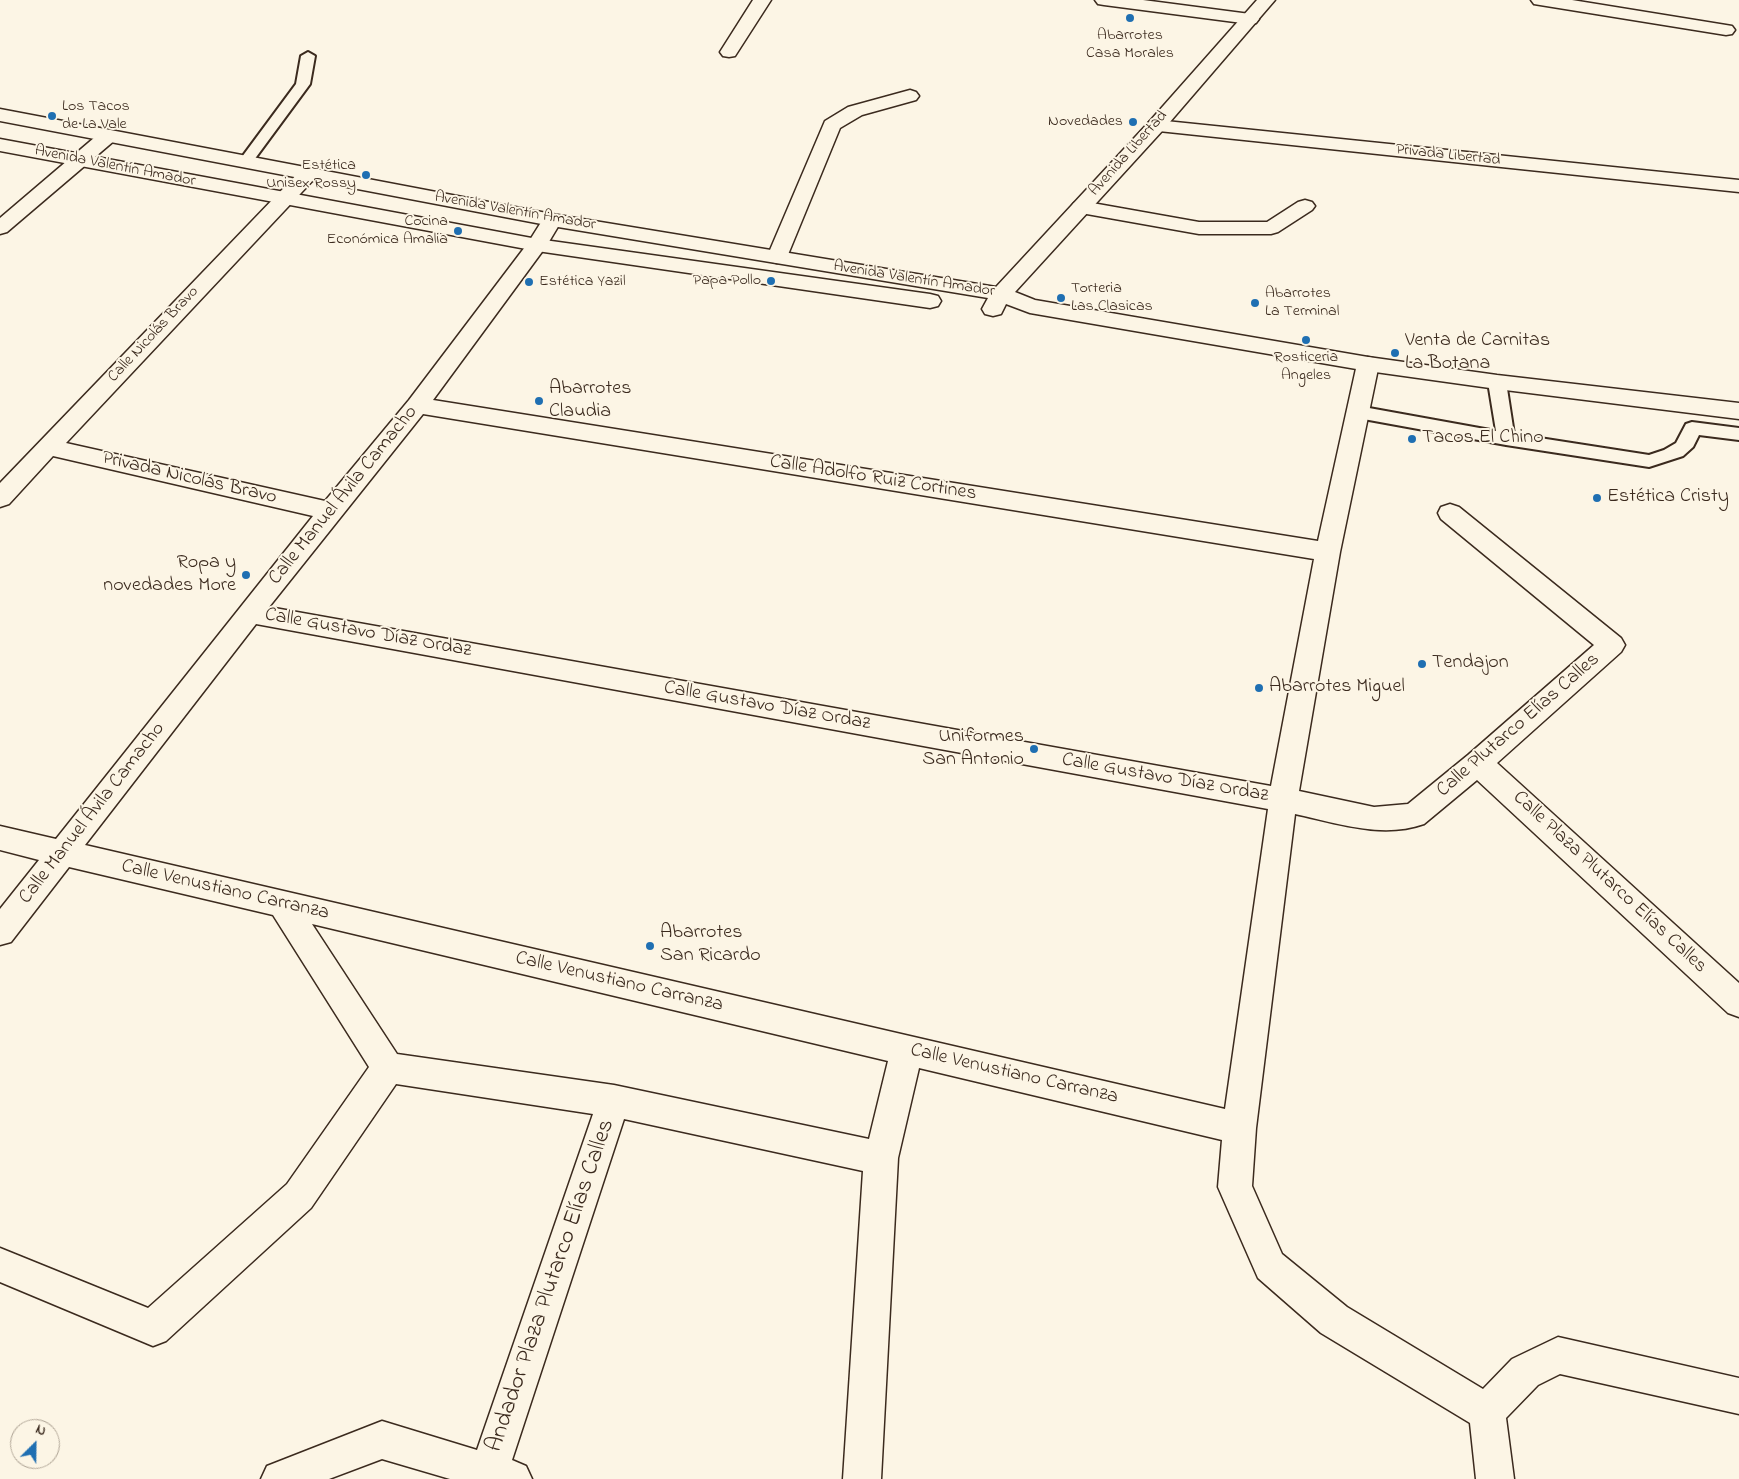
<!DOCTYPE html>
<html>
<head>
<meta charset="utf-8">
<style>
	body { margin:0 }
	#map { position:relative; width:1739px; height:1479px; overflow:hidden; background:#fcf5e5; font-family:"Indie Flower",sans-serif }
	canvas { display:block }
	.north { position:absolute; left:10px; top:1419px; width:50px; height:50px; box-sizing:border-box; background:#fcf5e5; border:1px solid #afa495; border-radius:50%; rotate:23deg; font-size:14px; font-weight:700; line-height:20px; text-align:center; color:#3b2a1e }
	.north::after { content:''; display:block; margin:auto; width:18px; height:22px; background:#1f6fb2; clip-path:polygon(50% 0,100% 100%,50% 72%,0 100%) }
</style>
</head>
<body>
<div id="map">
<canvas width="1739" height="1479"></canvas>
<div class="north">N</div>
</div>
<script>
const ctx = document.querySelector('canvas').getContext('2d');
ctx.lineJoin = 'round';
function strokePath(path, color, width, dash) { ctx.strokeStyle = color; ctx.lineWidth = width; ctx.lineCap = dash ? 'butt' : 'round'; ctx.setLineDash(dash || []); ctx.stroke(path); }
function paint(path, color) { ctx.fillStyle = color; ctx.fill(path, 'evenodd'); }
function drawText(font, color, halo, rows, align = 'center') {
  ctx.font = font + ' "Indie Flower",sans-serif'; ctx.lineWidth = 4; ctx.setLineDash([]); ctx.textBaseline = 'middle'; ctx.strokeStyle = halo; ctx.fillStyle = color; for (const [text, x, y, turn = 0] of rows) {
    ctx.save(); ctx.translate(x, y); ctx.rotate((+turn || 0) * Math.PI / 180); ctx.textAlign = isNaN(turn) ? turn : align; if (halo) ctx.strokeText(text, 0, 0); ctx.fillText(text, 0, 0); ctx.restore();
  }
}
const lane = new Path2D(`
	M 308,52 L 315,56 L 310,84 L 251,164 L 241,164 L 239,161 L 296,84 L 301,56 Z
	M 1497,376 L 1503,378 L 1506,382 L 1514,434 L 1649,455 L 1664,450 L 1676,443 L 1686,424 L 1692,422 L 1739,428 L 1739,440 L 1699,435 L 1693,447 L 1683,456 L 1649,467 L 1506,445 L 1358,418 L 1352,416 L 1349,412 L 1352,408 L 1358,406 L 1496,431 L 1488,382 L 1491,378 Z`);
const street = new Path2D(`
	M 753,0 L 771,0 L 735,56 L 729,57 L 723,56 L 720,52 Z
	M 1095,0 L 1143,0 L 1250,14 L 1256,15 L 1259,19 L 1256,23 L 1250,24 L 1104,5 L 1098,4 Z
	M 1531,0 L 1572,0 L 1726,25 L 1732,26 L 1735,30 L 1732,34 L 1726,35 L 1540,5 L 1534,4 Z
	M 910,90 L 916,92 L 919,96 L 916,100 L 862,115 L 840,128 L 787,257 L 784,261 L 777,263 L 770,261 L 767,257 L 825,121 L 848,107 Z
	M 1156,120 L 1739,180 L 1739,192 L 1149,130 L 1147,126 L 1149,122 Z
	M 108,130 L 115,132 L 117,136 L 115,140 L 7,232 L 0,234 L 0,218 L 101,132 Z
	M 309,167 L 316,169 L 319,173 L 316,177 L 66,443 L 325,501 L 409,400 L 528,243 L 545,216 L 552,214 L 559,216 L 562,220 L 547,245 L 433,400 L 1318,541 L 1357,364 L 1360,359 L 1368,357 L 1376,359 L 1379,364 L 1340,552 L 1299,791 L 1374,807 L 1408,804 L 1468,755 L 1594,645 L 1441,519 L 1438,513 L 1441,507 L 1450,504 L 1459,507 L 1621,638 L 1625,645 L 1621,652 L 1497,763 L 1739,983 L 1739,1017 L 1728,1013 L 1477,780 L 1424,824 C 1382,839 1337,823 1295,814 L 1256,1128 L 1252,1186 L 1282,1254 L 1347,1307 L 1483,1389 L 1512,1359 L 1558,1337 L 1739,1378 L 1739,1414 L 1560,1374 L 1538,1385 L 1506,1418 L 1514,1479 L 1476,1479 L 1470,1423 L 1321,1333 L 1258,1278 L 1218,1187 L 1222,1140 L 919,1068 L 898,1158 L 881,1479 L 843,1479 L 863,1171 L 624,1119 L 512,1460 L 526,1466 L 532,1479 L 450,1479 L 382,1459 L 329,1479 L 261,1479 L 267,1466 L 382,1421 L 477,1450 L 593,1114 L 396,1084 L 311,1208 L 166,1341 L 153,1346 L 0,1282 L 0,1248 L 148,1308 L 287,1184 L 369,1067 L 273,915 L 69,867 L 11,942 L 0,945 L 0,909 L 39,860 L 0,850 L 0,826 L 56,839 L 313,516 L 53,456 L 9,504 L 0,507 L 0,483 L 302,169 ZM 423,414 L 1314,559 L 1271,786 L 269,607 ZM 256,624 L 1268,809 L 1225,1109 L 85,845 ZM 312,924 L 888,1061 L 869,1139 L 614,1085 L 397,1054 Z
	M 1305,200 L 1312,202 L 1315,206 L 1312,210 L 1278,232 L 1271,234 L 1199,234 L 1081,213 L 1074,211 L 1071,207 L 1074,203 L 1081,201 L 1199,222 L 1267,222 L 1298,202 Z`);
const secondary = new Path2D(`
	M 1257,0 L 1275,0 L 1163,130 L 1015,292 L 1035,300 L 1368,357 L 1497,375 L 1739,403 L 1739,419 L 1497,389 L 1368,371 L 1030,313 L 1006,304 L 1001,314 L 993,316 L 985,314 L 982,309 L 988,298 L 552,226 L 0,121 L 0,109 L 552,214 L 996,287 L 1149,122 Z
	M 0,139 L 537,239 L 930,294 L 938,296 L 941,301 L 938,306 L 930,308 L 537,251 L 0,151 Z`);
strokePath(lane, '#3b2a1e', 4);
strokePath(street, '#3b2a1e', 3);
strokePath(secondary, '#3b2a1e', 3);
paint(lane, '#fcf5e5');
paint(street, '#fcf5e5');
paint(secondary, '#fcf5e5');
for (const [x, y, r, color] of [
	[1130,18,5,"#1f6fb2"],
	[52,116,5,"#1f6fb2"],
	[1133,122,5,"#1f6fb2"],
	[366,175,5,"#1f6fb2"],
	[458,231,5,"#1f6fb2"],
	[771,281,5,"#1f6fb2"],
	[529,282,5,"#1f6fb2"],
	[1061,298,5,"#1f6fb2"],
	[1255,303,5,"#1f6fb2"],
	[1306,340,5,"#1f6fb2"],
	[1395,353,5,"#1f6fb2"],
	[539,401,5,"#1f6fb2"],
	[1412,439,5,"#1f6fb2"],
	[1597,498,5,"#1f6fb2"],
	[246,575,5,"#1f6fb2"],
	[1422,664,5,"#1f6fb2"],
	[1259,688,5,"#1f6fb2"],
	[1034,749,5,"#1f6fb2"],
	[650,946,5,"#1f6fb2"]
]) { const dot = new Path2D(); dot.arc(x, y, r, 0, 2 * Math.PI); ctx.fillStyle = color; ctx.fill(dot); strokePath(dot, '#fcf5e5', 2); }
drawText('16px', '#3b2a1e', '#fcf5e5', [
	["Abarrotes",1130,36,"center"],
	["Casa Morales",1130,54,"center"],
	["Los Tacos",62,107],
	["de La Vale",62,125],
	["Novedades",1123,122,"right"],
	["Estética",356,166,"right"],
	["Unisex Rossy",356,184,"right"],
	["Cocina",448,222,"right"],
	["Económica Amalia",448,240,"right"],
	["Papa Pollo",761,281,"right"],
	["Estética Yazil",539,282],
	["Torteria",1071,289],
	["Las Clasicas",1071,307],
	["Abarrotes",1265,294],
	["La Terminal",1265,312],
	["Rosticeria",1306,358,"center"],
	["Angeles",1306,376,"center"]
], 'left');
drawText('16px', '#3b2a1e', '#fcf5e5', [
	["Avenida Libertad",1129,154,-48],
	["Privada Libertad",1448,156,6],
	["Avenida Valentín Amador",115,167,11],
	["Avenida Valentín Amador",515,212,10],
	["Avenida Valentín Amador",914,280,9],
	["Calle Nicolás Bravo",154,335,-47]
]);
drawText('20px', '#3b2a1e', '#fcf5e5', [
	["Venta de Carnitas",1405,342],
	["La Botana",1405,365],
	["Abarrotes",549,390],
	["Claudia",549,413],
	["Tacos El Chino",1422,439],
	["Estética Cristy",1607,498],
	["Ropa y",236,564,"right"],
	["novedades More",236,587,"right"],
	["Tendajon",1432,664],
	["Abarrotes Miguel",1269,688],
	["Uniformes",1024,738,"right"],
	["San Antonio",1024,761,"right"],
	["Abarrotes",660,934],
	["San Ricardo",660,957]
], 'left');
drawText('20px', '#3b2a1e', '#fcf5e5', [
	["Privada Nicolás Bravo",189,479,13],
	["Calle Adolfo Ruiz Cortines",873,479,9],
	["Calle Manuel Ávila Camacho",344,496,-51],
	["Calle Gustavo Díaz Ordaz",368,634,10],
	["Calle Gustavo Díaz Ordaz",767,707,10],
	["Calle Plutarco Elías Calles",1519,726,-41],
	["Calle Gustavo Díaz Ordaz",1165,779,10],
	["Calle Manuel Ávila Camacho",93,814,-52],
	["Calle Plaza Plutarco Elías Calles",1609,883,43],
	["Calle Venustiano Carranza",225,891,13],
	["Calle Venustiano Carranza",619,983,13],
	["Calle Venustiano Carranza",1014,1075,13]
]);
drawText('24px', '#3b2a1e', '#fcf5e5', [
	["Andador Plaza Plutarco Elías Calles",552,1286,-71]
]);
</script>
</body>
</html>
